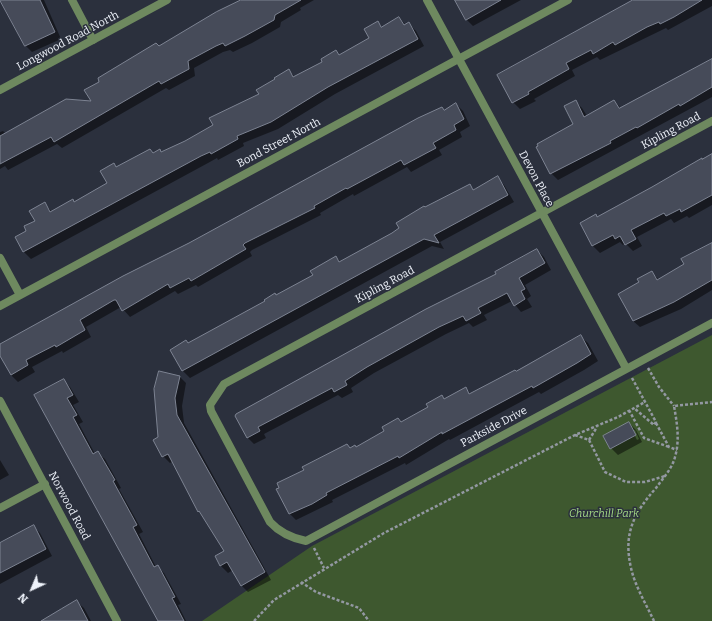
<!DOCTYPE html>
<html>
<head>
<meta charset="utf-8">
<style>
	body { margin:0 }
	#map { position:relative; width:712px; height:621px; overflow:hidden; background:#2b303d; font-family:Bitter,serif }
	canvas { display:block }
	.north { position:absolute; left:12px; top:569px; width:40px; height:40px; -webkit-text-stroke:3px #2b303d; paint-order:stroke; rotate:224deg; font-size:11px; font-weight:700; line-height:16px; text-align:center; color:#eef2fa }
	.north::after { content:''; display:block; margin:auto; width:14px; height:18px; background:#eef2fa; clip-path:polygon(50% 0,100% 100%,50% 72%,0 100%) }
</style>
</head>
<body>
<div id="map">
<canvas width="712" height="621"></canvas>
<div class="north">N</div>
</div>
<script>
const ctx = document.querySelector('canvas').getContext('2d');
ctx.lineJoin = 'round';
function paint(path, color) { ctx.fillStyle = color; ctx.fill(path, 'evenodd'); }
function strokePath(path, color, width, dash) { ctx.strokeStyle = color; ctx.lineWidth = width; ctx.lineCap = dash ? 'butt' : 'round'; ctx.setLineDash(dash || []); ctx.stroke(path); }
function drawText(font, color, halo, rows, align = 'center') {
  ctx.font = font + ' Bitter,serif'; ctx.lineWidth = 3; ctx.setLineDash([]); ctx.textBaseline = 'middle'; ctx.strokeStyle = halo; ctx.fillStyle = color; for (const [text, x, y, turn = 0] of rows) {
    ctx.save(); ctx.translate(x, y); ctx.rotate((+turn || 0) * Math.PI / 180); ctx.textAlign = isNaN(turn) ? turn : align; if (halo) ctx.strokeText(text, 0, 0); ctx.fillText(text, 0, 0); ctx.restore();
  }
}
paint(new Path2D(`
	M 712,335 L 712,621 L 202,621 L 312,546 Z`), '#3e582f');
paint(new Path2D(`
	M 0,0 L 44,0 L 61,39 L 32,52 L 26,46 Z
	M 245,0 L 314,0 L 300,8 L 301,10 L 281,22 L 280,27 L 252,43 L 233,52 L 230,50 L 223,52 L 194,68 L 195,76 L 169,90 L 166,88 L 62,148 L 57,144 L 8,170 L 5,166 L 0,169 L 0,132 L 3,131 L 6,134 L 93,103 L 159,47 Z
	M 456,0 L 521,0 L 473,26 L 466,19 Z
	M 636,0 L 712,0 L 712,6 L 668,30 L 666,28 L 600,60 L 597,57 L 572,70 L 575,76 L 534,99 L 536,101 L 520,109 L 513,102 Z
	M 399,18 L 406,25 L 409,24 L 416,31 L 424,46 L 335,94 L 278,129 L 243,143 L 244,146 L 218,160 L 217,158 L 208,163 L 31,259 L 24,252 L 16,237 L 27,231 L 36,221 L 45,204 L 52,212 L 73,200 L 75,203 L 108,184 L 114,164 L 117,168 L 159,150 L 162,153 L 186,142 L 214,126 L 260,94 L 258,90 L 288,70 L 295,77 L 324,62 L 336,52 L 340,55 L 370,38 L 378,23 L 382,27 Z
	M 712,60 L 712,97 L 558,180 L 551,173 L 575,124 L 575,101 L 582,108 L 587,116 L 614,101 L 621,108 Z
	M 456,104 L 463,111 L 470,126 L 460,132 L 462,137 L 439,150 L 442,155 L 411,172 L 407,167 L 354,196 L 353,194 L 320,213 L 321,215 L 252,250 L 250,252 L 252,256 L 198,287 L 196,285 L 178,294 L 175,291 L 130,317 L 121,307 L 86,327 L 91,337 L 63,353 L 62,351 L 32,367 L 35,372 L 18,382 L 11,375 L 0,354 L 0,345 Z
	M 712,155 L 712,205 L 689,218 L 687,216 L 674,223 L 671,219 L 637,237 L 642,246 L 633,251 L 625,243 L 623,245 L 620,242 L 600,253 L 593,246 L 581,224 L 598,218 Z
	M 497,178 L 504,185 L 514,202 L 440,242 L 444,249 L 432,246 L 190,378 L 183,371 L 171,350 L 188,344 L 314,275 L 336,258 L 341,262 L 393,234 L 425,208 L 470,186 L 474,190 Z
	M 712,244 L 712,290 L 681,309 L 640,327 L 633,321 L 640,283 L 651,272 L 659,280 L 685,265 Z
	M 537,250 L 544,257 L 551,270 L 525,285 L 531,296 L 527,299 L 532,307 L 521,312 L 512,301 L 484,315 L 487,320 L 473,327 L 469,323 L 446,334 L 374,373 L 351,388 L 353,392 L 342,398 L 338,395 L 264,434 L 266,438 L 254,444 L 247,437 L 236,416 L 497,274 Z
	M 581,337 L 588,343 L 598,361 L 584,370 L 541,394 L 539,392 L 450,440 L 449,439 L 406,465 L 405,463 L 332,500 L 333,502 L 296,520 L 289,513 L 306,471 L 304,468 L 319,458 L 321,460 L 357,448 L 385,432 L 398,419 L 402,422 L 430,407 L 442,396 L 445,400 L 465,389 L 471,394 L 517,372 Z
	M 180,377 L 186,383 L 182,406 L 184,423 L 271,580 L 248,592 L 241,585 L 233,570 L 228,573 L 221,566 L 216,557 L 226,551 L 204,517 L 199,511 L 173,461 L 170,463 L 163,456 L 159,438 Z
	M 63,380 L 70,387 L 79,402 L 73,405 L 83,422 L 79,424 L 95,454 L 98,453 L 105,459 L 121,488 L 119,489 L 143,532 L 139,534 L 156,567 L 157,566 L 164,573 L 181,604 L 178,605 L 186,621 L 159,621 L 72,463 Z
	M 629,423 L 636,430 L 642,442 L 618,455 L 611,448 ZM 632,430 L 635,430 L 639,439 L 637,440 Z
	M 0,460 L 9,475 L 0,480 Z
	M 33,526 L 40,533 L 52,556 L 0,584 L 0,544 Z
	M 77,602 L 84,608 L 91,621 L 42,621 Z`), '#0007');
const building = new Path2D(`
	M 0,0 L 40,0 L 55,32 L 25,46 Z
	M 241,0 L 301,0 L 275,15 L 274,20 L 245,36 L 225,46 L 223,43 L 216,46 L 188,61 L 189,69 L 161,84 L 159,81 L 54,142 L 51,137 L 0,164 L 0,136 L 66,99 L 91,101 L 84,90 L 99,82 L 98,78 L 156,43 L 159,46 L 216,12 Z
	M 455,0 L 501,0 L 466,20 Z
	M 633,0 L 702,0 L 674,17 L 660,24 L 659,22 L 647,27 L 615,45 L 613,42 L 593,54 L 591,50 L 566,63 L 569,69 L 528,92 L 529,94 L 512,103 L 497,75 Z
	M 399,17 L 404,25 L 409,22 L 418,39 L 328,87 L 271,122 L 237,136 L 238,139 L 211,154 L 210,152 L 201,156 L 23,252 L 15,237 L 26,231 L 24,226 L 35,221 L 29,211 L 45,202 L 50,212 L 73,199 L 74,202 L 107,183 L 100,171 L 114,163 L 116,167 L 150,149 L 153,153 L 160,149 L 161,152 L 185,141 L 213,125 L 209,118 L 259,94 L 256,90 L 275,79 L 274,78 L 289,69 L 293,77 L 322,62 L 321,59 L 336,50 L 339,55 L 369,38 L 364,29 L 378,21 L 381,27 Z
	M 712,59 L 712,87 L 680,106 L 679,104 L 637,128 L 636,127 L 610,141 L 611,143 L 550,174 L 536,147 L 538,146 L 537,144 L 573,124 L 564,106 L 576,100 L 584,117 L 614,100 L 619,108 Z
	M 456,103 L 464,119 L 454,125 L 456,130 L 433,143 L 436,148 L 404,165 L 401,160 L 347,189 L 346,188 L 314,206 L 315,208 L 245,243 L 243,245 L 246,249 L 191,281 L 189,278 L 170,288 L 168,284 L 122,311 L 116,300 L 114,300 L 80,320 L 85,330 L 56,347 L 55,345 L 26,360 L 28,365 L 11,375 L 0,356 L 0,344 L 123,276 L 189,243 L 418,118 L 442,107 L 444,110 Z
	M 712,154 L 712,195 L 681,212 L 680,209 L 666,216 L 664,213 L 631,230 L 636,239 L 625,245 L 620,236 L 615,239 L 613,235 L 592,246 L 580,223 L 596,214 L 597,217 L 652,187 L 702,158 L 702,159 Z
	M 498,176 L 508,195 L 434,235 L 439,243 L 424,239 L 182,371 L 170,350 L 186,340 L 188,343 L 265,301 L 264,300 L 275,293 L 276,295 L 313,275 L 310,271 L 336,256 L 339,262 L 392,233 L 399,228 L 396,223 L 424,206 L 425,207 L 470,184 L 473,190 L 475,189 Z
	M 712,243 L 712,280 L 674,302 L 633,321 L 618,294 L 639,282 L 637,279 L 652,271 L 657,280 L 684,264 L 681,259 Z
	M 537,249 L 545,263 L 519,278 L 525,289 L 521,291 L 525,299 L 514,306 L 507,293 L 478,308 L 481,313 L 466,321 L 463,316 L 439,327 L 367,367 L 345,381 L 347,385 L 334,392 L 332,388 L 258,427 L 260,431 L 247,438 L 235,416 L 236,414 L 426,309 L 496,274 L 495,272 Z
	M 581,335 L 591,354 L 577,363 L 533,388 L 532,386 L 442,434 L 442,432 L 399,458 L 398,456 L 326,493 L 327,495 L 312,504 L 289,514 L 276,489 L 279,488 L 277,483 L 304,470 L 302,467 L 347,444 L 350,448 L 355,445 L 356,447 L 384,431 L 382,427 L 398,418 L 401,422 L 428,407 L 426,404 L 442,395 L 444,399 L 466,387 L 469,394 L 471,393 L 515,370 L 516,371 Z
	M 159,371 L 180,376 L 175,398 L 177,415 L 265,572 L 241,586 L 227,562 L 220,566 L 215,556 L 224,551 L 199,511 L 198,512 L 168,454 L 162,457 L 153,440 L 158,437 L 154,389 Z
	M 64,379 L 73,395 L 67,398 L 77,415 L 73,417 L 93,454 L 98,451 L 115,480 L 113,481 L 137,525 L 133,527 L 154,567 L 158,565 L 175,597 L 172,598 L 184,621 L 158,621 L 34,395 Z
	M 629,422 L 636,435 L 610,449 L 603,436 Z
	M 34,525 L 46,549 L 0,573 L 0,543 Z
	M 77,600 L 88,621 L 41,621 L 61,609 Z`);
paint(building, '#464b59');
strokePath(building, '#7d8392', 1);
strokePath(new Path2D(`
	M 648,368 L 659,387 L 674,406
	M 632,378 L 656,422 L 654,425 L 634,408
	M 629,410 L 644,438 L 669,447
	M 656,423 L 669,447 L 677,450
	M 575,435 L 589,440 L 605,472 L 626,482 L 645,482 L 665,476
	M 589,440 L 597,427
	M 314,548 L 324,568
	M 301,582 L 316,592 L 359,608 L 369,621
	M 254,621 L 274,600 L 384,533 L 575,435 L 618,417 L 645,402
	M 654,621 C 646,604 635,586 631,568 C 623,533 634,513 656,488 C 663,478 672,469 675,457 C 680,440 677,423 674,406 L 712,402`), '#9398a2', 2.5, [3, 2]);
strokePath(new Path2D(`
	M 72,0 L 93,40
	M 427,0 L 626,368
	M 712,121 L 224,384 L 210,405 L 211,411 L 270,522 C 280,533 291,538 306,541 L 712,323
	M 0,258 L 20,295
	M 0,306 L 568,0
	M 0,401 L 117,621
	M 0,508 L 45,484`), '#6e895f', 8);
strokePath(new Path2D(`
	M 0,90 L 167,0`), '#6e895f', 8);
drawText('11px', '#eef2fa', '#2b303d', [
	["Longwood Road North",68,41,-28],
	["Kipling Road",671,131,-28],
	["Bond Street North",279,143,-28],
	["Devon Place",536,179,62],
	["Kipling Road",385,285,-28],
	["Parkside Drive",494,427,-28],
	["Norwood Road",69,506,62]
]);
drawText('italic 11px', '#a4d986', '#2b303d', [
	["Churchill Park",604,514]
]);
</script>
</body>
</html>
